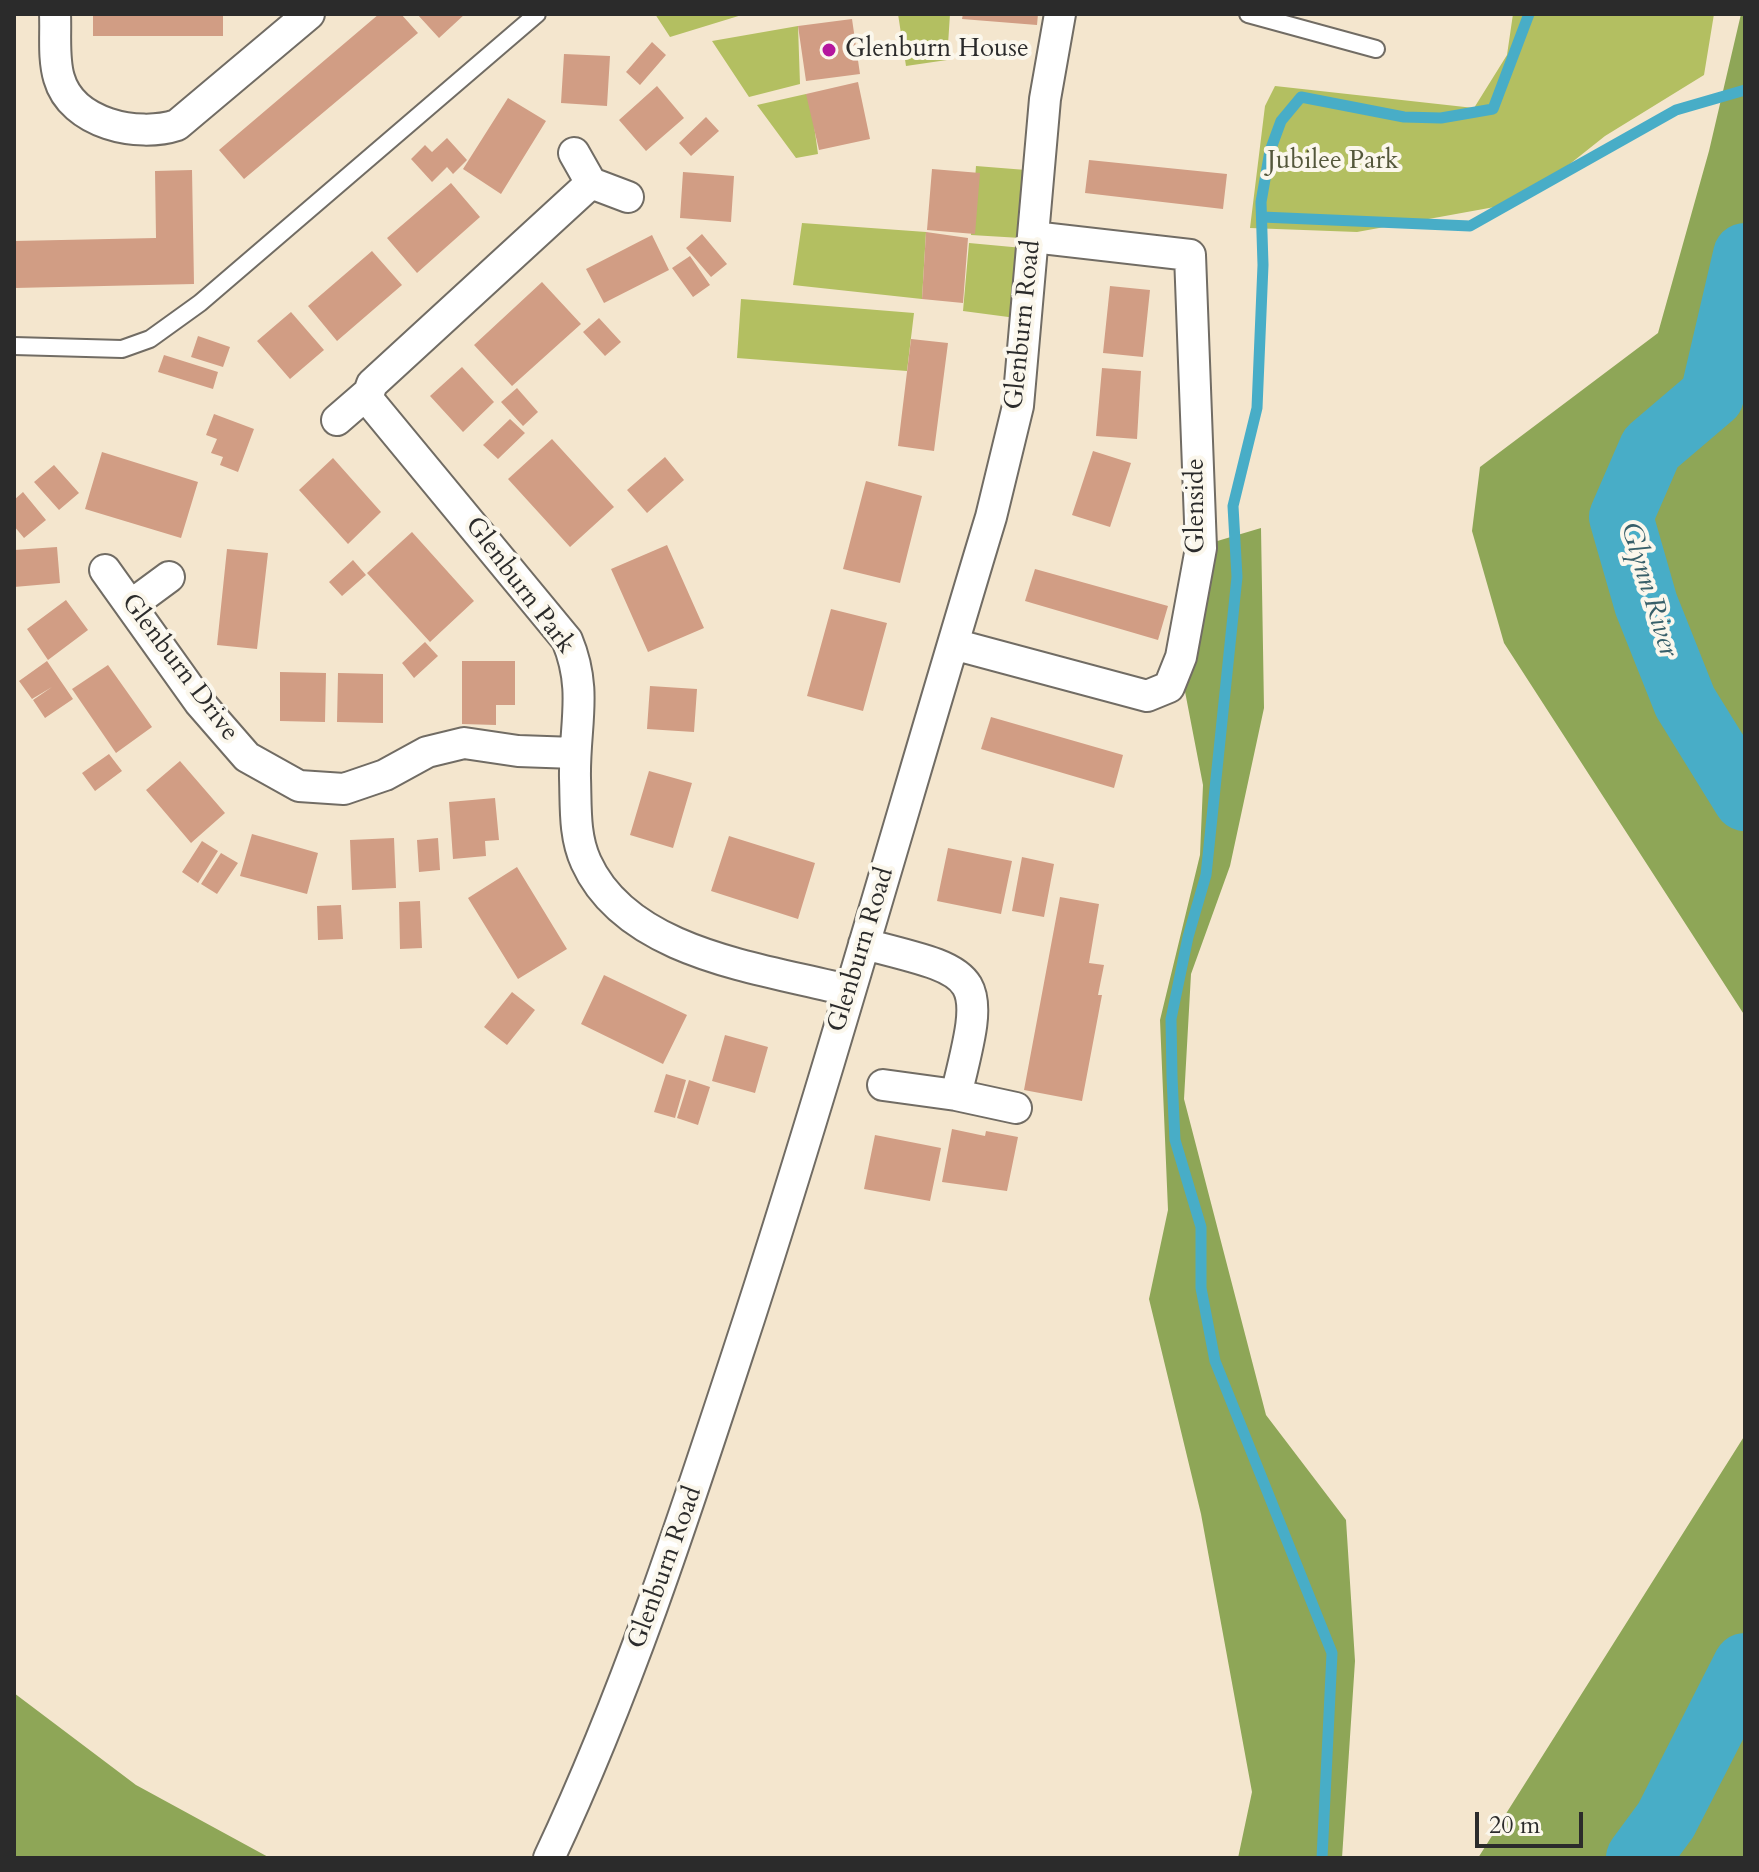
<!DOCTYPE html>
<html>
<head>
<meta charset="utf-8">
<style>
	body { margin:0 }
	#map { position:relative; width:1759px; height:1872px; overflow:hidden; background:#f4e6ce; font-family:Cardo,serif }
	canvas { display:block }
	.frame { position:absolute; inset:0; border:16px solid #2b2b2b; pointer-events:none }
	.scale { position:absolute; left:1475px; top:1812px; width:108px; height:36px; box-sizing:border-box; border:4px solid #2b2b2b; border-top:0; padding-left:10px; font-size:24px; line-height:28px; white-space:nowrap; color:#2b2b2b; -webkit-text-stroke:6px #fbf7ec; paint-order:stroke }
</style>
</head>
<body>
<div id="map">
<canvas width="1759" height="1872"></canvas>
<div class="frame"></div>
<div class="scale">20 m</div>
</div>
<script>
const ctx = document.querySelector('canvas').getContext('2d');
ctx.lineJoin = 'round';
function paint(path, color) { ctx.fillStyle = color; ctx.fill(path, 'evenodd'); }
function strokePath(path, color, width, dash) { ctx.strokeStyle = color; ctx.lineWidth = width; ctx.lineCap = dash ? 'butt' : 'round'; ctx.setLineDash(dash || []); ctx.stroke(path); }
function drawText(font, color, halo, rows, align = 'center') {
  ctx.font = font + ' Cardo,serif'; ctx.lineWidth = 8; ctx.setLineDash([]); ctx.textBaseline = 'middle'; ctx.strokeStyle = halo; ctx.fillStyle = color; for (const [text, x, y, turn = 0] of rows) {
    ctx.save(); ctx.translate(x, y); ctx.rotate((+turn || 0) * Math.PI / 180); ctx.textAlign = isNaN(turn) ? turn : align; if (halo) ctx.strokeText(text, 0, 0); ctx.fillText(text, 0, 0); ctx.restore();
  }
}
paint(new Path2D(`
	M 655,14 L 745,14 L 670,37 Z
	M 898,14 L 950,14 L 947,60 L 906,66 Z
	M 1513,14 L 1714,14 L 1704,75 L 1605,136 L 1522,202 L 1357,232 L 1250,228 L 1265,106 L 1275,86 L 1474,108 L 1507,55 Z
	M 798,26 L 800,84 L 749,97 L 712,41 Z
	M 806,94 L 810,96 L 818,154 L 796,158 L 757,105 Z
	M 976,166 L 1026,170 L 1021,238 L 971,235 Z
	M 802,223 L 926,232 L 922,299 L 793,285 Z
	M 969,243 L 1023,248 L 1016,318 L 963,311 Z
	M 741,299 L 914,313 L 907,371 L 737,358 Z`), '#b3bf61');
paint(new Path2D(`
	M 1741,14 L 1745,14 L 1745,1016 L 1504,643 L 1472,531 L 1480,467 L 1658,333 L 1709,151 Z
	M 1261,528 L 1264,708 L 1230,866 L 1191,974 L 1184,1099 L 1266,1415 L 1346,1520 L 1355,1661 L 1342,1858 L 1238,1858 L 1252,1792 L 1201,1514 L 1149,1299 L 1168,1210 L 1160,1020 L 1200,855 L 1203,785 L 1182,676 L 1214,542 Z
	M 1745,1435 L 1745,1858 L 1478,1858 Z
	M 14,1693 L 136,1785 L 270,1858 L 14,1858 Z`), '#8ea657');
strokePath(new Path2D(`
	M 1262,217 L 1470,226 L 1676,110 L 1745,90
	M 1322,1858 L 1332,1653 L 1215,1361 L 1201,1288 L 1201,1227 L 1175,1140 L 1172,1077 L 1171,1019 L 1188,937 L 1206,875 L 1237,577 L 1233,506 L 1257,408 L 1263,265 L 1261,202 L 1270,151 L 1281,121 L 1301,97 L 1404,117 L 1441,118 L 1493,109 L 1529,14`), '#48adc7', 11);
strokePath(new Path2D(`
	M 1745,255 L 1712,396 L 1651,448 L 1621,517 L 1646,604 L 1685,702 L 1745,799
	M 1638,1858 L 1666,1820 L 1745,1665`), '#48adc7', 64);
paint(new Path2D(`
	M 93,14 L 223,14 L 223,36 L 93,36 Z
	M 379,14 L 401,14 L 418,33 L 244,179 L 219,150 Z
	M 417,14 L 465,14 L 439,38 Z
	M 963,14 L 1038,14 L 1037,25 L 962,19 Z
	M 852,19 L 860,74 L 806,81 L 798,26 Z
	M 652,42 L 666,55 L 640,85 L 626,72 Z
	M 564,54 L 610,56 L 607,106 L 561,103 Z
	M 858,82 L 870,139 L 819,150 L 806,94 Z
	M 657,86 L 684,118 L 646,151 L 619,120 Z
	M 508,98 L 546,121 L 501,194 L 463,169 Z
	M 706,117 L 719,131 L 691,156 L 679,143 Z
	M 447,138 L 467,160 L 453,174 L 447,167 L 432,182 L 411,159 L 425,145 L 432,152 Z
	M 1089,160 L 1227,174 L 1223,209 L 1085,193 Z
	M 932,169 L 980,173 L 975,234 L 927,230 Z
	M 192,170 L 194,284 L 14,288 L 14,241 L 156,238 L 155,171 Z
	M 683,172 L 734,176 L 731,222 L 680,218 Z
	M 451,183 L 480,217 L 417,273 L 387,238 Z
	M 926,232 L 968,238 L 963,303 L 922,299 Z
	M 702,234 L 727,264 L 711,277 L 686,248 Z
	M 652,235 L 669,270 L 604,303 L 586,269 Z
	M 372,251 L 402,285 L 337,341 L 308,306 Z
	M 690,256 L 710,285 L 693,297 L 672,268 Z
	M 542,282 L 581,324 L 512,386 L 474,345 Z
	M 1110,286 L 1150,290 L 1143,357 L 1103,353 Z
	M 291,312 L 324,350 L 290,379 L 257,341 Z
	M 599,318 L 621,342 L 605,356 L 583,332 Z
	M 198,336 L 230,347 L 223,367 L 191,357 Z
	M 911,339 L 948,343 L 934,451 L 898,446 Z
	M 164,355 L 218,372 L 213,389 L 158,372 Z
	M 462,367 L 494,402 L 463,432 L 430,396 Z
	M 1102,368 L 1141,371 L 1137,439 L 1096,436 Z
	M 517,388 L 538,412 L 523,426 L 501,402 Z
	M 214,414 L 254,429 L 238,472 L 220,465 L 223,457 L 211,453 L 217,439 L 206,435 Z
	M 510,419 L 525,433 L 498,459 L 483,445 Z
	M 552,439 L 614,507 L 570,547 L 508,479 Z
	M 1093,451 L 1131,463 L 1110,527 L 1072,515 Z
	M 102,452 L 198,482 L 181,538 L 85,509 Z
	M 665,457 L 684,480 L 647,513 L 627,490 Z
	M 333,458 L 381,512 L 348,544 L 299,490 Z
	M 54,465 L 79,493 L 59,510 L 34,482 Z
	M 866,481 L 922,496 L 900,583 L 843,569 Z
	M 23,492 L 46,520 L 24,538 L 14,526 L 14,500 Z
	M 412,532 L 474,601 L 430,642 L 367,573 Z
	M 667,545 L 704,628 L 648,652 L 611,569 Z
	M 57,547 L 60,583 L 14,587 L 14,550 Z
	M 227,549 L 268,553 L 257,649 L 217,645 Z
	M 353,560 L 366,575 L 342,596 L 329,582 Z
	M 1035,569 L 1168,606 L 1158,640 L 1025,601 Z
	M 66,600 L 88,630 L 48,660 L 27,629 Z
	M 831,609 L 887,623 L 863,711 L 807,696 Z
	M 425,642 L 438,656 L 414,678 L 402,663 Z
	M 47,661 L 73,699 L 45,718 L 33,700 L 52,687 L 32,699 L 19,681 Z
	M 462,661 L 515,661 L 515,705 L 496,705 L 496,725 L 462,724 Z
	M 108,665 L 152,727 L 116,753 L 72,689 Z
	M 280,672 L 326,673 L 325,722 L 280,721 Z
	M 338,673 L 383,674 L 383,723 L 337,722 Z
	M 650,686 L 697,689 L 694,732 L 647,729 Z
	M 991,717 L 1123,755 L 1114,788 L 981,749 Z
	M 109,754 L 122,771 L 95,791 L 82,773 Z
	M 180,761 L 225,813 L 191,843 L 146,790 Z
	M 649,771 L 692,783 L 673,848 L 630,835 Z
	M 495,798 L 499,840 L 485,841 L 486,856 L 453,859 L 449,802 Z
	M 252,834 L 318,853 L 307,894 L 240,876 Z
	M 729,836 L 815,863 L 798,919 L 711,891 Z
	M 394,838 L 396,888 L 352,890 L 350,840 Z
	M 438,838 L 440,870 L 419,872 L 417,840 Z
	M 202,841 L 218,851 L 198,883 L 182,872 Z
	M 948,848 L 1012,861 L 1001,914 L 937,901 Z
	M 221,853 L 238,863 L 217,894 L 201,884 Z
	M 1022,857 L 1054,864 L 1044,917 L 1012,911 Z
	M 517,867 L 567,949 L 518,979 L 468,898 Z
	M 1060,897 L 1099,904 L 1089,963 L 1104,965 L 1098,995 L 1102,995 L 1082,1101 L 1024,1090 Z
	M 420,901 L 422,948 L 400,949 L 399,902 Z
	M 341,905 L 343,939 L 318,940 L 317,906 Z
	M 604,975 L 687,1015 L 663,1064 L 581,1024 Z
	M 512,992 L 535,1010 L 507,1045 L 484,1027 Z
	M 725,1035 L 768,1047 L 755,1093 L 712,1081 Z
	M 666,1074 L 686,1080 L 675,1118 L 654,1112 Z
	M 689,1080 L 710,1087 L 698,1125 L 677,1118 Z
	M 952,1129 L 985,1136 L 986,1131 L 1018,1137 L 1007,1191 L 942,1182 Z
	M 875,1135 L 941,1148 L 930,1201 L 864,1189 Z`), '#d19d84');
const lane = new Path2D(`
	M 1248,14 L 1376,49
	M 14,346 L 122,349 L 150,339 L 200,303 L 537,14`);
const street = new Path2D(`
	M 55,14 C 56,34 53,58 59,78 C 72,124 138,138 177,125 L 309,14
	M 574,153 L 591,183 L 628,197
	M 591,183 L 372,384 L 367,398 L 567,640 C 588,690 574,726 575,778 C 576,807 574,836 586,862 C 628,955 763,968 850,991
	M 337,420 L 367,394
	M 105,570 L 200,703 L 247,757 L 299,786 L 344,789 L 385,775 L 427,752 L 464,743 L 518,751 L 575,753
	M 131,605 L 169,577
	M 953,644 L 1147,696 L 1169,687 L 1181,657 L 1201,548 L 1190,255 L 1033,237
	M 864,944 C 983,974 987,972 956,1095 L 1016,1108
	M 883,1085 L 956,1095
	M 549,1858 C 631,1684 689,1502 749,1319 C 835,1053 910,784 991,517 L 1018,406 L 1045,99 L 1060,14`);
strokePath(lane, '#716c64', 20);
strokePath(street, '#716c64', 34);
strokePath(lane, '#fff', 16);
strokePath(street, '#fff', 30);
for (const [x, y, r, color] of [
	[829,50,8,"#b5179e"]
]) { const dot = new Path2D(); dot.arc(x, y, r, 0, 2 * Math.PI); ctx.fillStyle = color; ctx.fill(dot); strokePath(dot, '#fbf7ec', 3); }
drawText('26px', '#2b2b2b', '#fbf7ec', [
	["Glenburn House",845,50]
], 'left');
drawText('26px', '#54573b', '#fbf7ec', [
	["Jubilee Park",1333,162]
]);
drawText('26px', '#2b2b2b', '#fbf7ec', [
	["Glenburn Road",1024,325,-84],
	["Glenside",1197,506,-90],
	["Glenburn Park",519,586,53],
	["Glenburn Drive",179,668,53],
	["Glenburn Road",862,950,-73],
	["Glenburn Road",666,1568,-70]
]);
drawText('italic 28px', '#375f69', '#fbf7ec', [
	["Glynn River",1648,590,73]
]);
</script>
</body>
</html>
